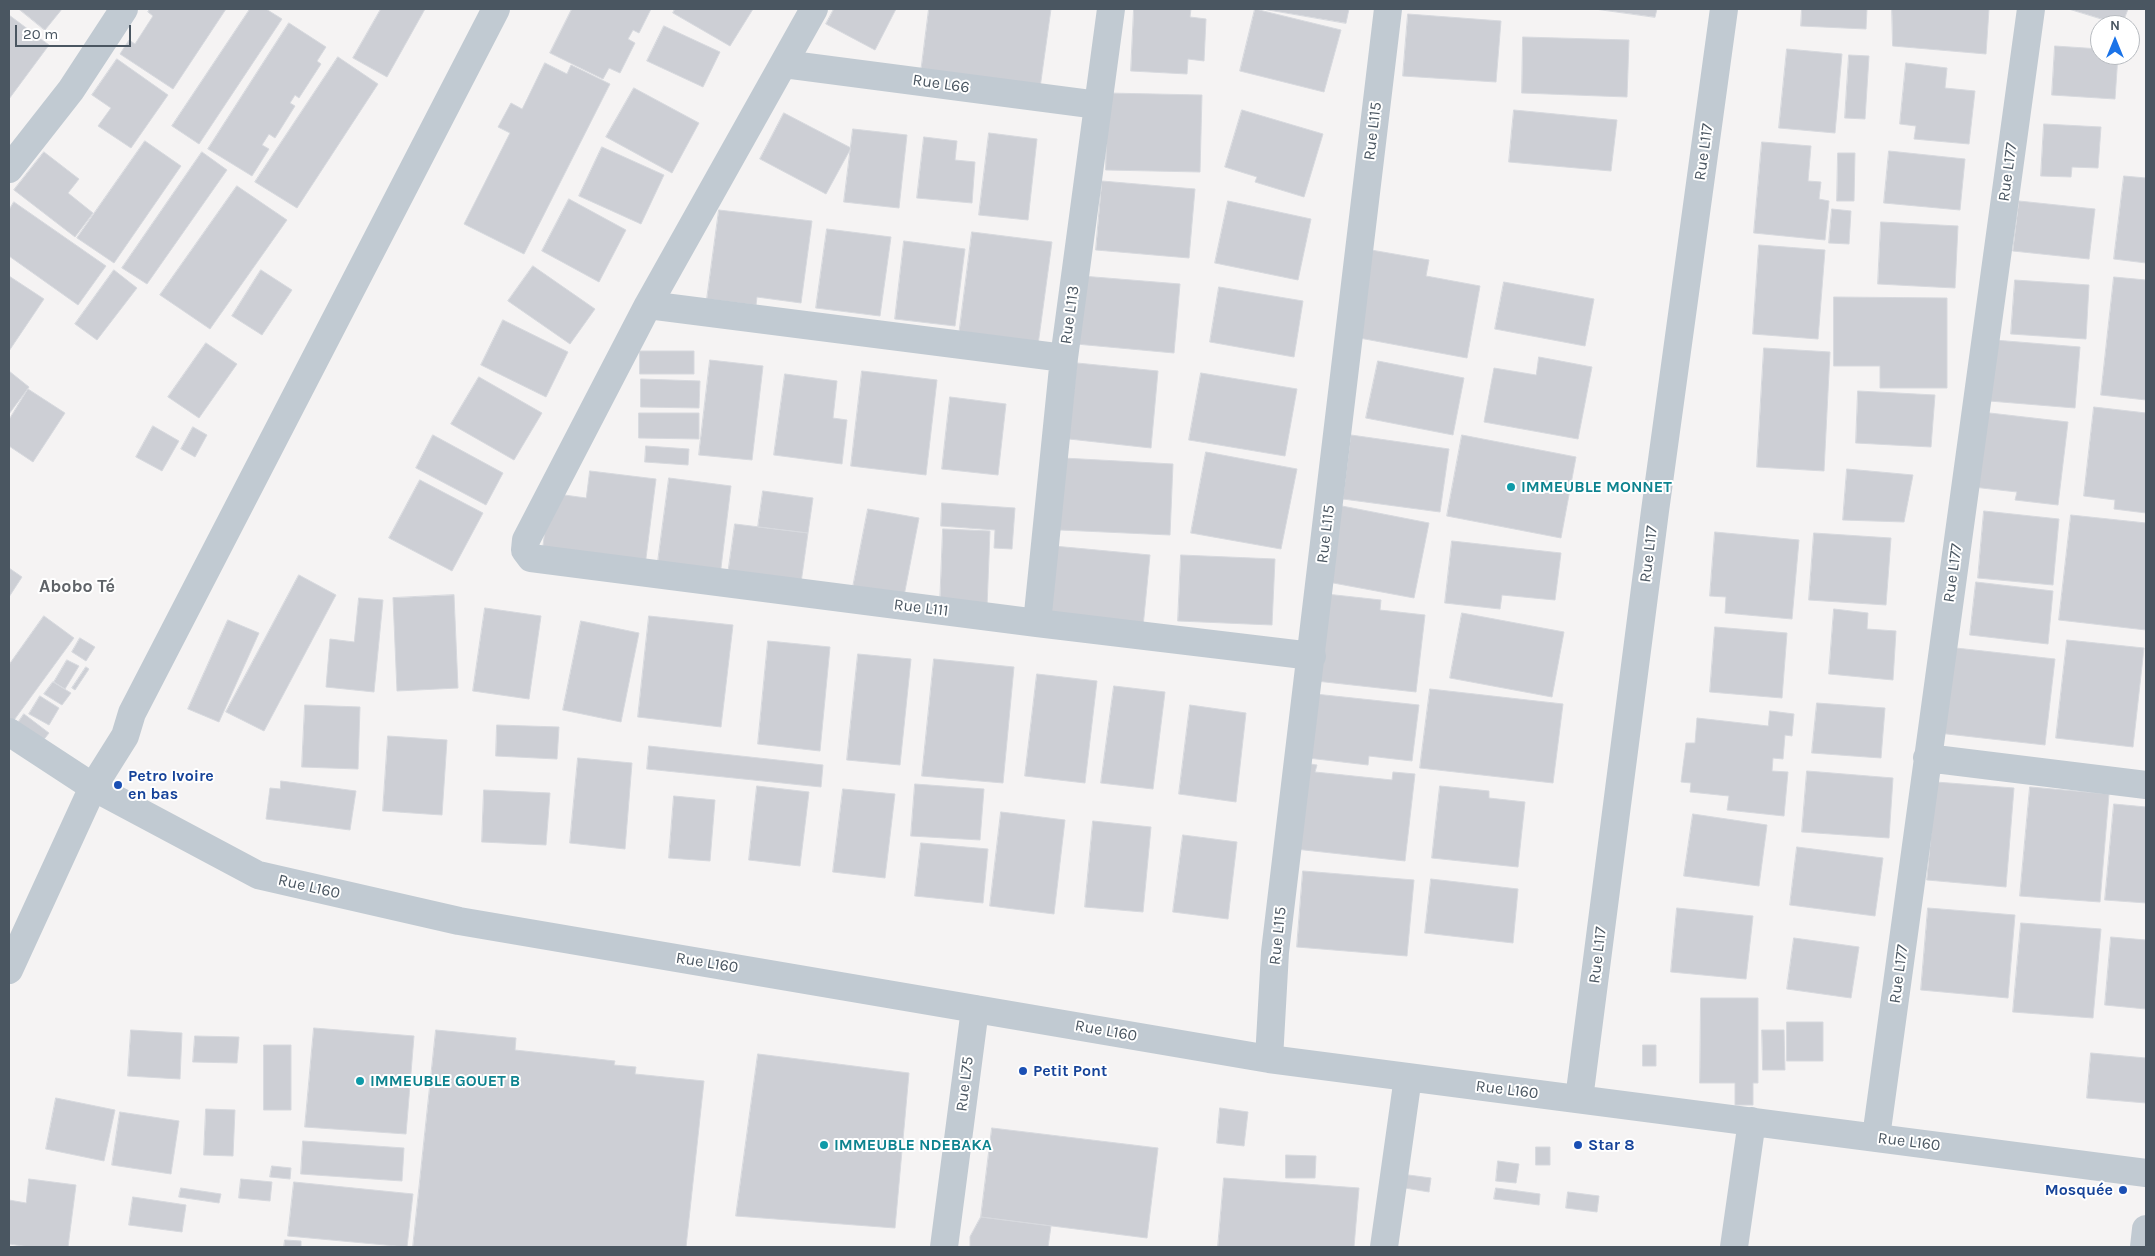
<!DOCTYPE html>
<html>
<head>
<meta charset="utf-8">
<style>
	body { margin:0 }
	#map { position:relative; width:2155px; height:1256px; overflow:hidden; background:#f5f3f3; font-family:Karla,sans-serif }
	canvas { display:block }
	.frame { position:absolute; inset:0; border:10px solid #4a5661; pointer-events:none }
	.north { position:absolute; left:2090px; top:15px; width:50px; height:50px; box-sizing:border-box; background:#fff; border:1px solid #b7bbc0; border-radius:50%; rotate:0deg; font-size:14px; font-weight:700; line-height:20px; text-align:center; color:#4a5661 }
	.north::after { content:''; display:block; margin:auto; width:18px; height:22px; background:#1a73e8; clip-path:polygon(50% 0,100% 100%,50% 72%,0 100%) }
	.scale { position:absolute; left:15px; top:25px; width:116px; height:22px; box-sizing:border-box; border:2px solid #4a5661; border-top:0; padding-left:6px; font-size:15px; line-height:18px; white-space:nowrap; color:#4a5661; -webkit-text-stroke:4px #fff; paint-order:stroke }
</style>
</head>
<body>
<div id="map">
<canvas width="2155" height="1256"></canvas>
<div class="frame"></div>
<div class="north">N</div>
<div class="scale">20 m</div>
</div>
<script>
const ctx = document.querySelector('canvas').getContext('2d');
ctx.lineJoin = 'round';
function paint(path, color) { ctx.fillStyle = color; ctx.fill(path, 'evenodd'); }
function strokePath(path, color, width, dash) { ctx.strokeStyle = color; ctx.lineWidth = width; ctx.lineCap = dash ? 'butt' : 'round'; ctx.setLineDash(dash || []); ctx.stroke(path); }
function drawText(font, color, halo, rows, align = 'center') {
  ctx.font = font + ' Karla,sans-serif'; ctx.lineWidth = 4; ctx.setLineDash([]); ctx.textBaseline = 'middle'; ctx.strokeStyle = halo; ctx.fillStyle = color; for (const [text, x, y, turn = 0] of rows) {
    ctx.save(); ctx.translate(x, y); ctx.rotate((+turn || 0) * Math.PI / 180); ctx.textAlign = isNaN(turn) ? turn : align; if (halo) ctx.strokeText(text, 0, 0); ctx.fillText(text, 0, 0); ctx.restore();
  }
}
const building = new Path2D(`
	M 19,9 L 62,9 L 45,30 Z
	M 150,9 L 226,9 L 173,89 L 120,54 L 129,40 L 135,44 L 153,16 L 148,12 Z
	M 250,9 L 266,9 L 282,19 L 199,144 L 172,126 Z
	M 381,9 L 425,9 L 387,77 L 353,58 Z
	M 572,9 L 651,9 L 639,33 L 633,30 L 628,39 L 635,43 L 620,73 L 609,68 L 603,79 L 550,53 Z
	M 675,9 L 753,9 L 730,46 L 673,13 Z
	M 834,9 L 896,9 L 875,50 L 826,24 Z
	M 929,9 L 1051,9 L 1040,88 L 921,72 Z
	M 1134,9 L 1191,9 L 1190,17 L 1206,19 L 1204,61 L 1188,59 L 1187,74 L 1131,71 Z
	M 1255,9 L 1341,30 L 1324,92 L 1240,71 Z
	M 1263,9 L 1349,9 L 1346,23 Z
	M 1595,9 L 1657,9 L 1655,17 Z
	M 1802,9 L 1867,9 L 1866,29 L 1801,26 Z
	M 1892,9 L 1989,9 L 1986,54 L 1893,46 Z
	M 2069,9 L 2128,9 L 2122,25 Z
	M 1408,14 L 1501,21 L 1496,82 L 1403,76 Z
	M 9,15 L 49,45 L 9,99 Z
	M 289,23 L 326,47 L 317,61 L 321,64 L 299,98 L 295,95 L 290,103 L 295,106 L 275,138 L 269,134 L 262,145 L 269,149 L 252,176 L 208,149 Z
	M 664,26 L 720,52 L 703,87 L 647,61 Z
	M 1523,37 L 1629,40 L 1627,97 L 1522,93 Z
	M 2055,46 L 2100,49 L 2100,55 L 2118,55 L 2115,99 L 2052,95 Z
	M 1787,49 L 1842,54 L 1835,133 L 1779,128 Z
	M 1849,55 L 1869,56 L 1865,119 L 1845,118 Z
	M 338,57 L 378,84 L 297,208 L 255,182 Z
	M 117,59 L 168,95 L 131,148 L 98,126 L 111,108 L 92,95 Z
	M 545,63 L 567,74 L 571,65 L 610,84 L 524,254 L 464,224 L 510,133 L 498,127 L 511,103 L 522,109 Z
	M 1906,63 L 1947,68 L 1945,88 L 1975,91 L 1969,144 L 1914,139 L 1916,126 L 1900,124 Z
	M 634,88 L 699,123 L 672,173 L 606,137 Z
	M 1107,93 L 1202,95 L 1200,172 L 1106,170 Z
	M 1242,110 L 1323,134 L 1304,197 L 1255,182 L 1257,177 L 1225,167 Z
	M 1514,110 L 1617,120 L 1611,171 L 1509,162 Z
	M 784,113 L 851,148 L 826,194 L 760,159 Z
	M 2044,124 L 2101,127 L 2098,168 L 2072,167 L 2071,177 L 2041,176 Z
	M 853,129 L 907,135 L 899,208 L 844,202 Z
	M 989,133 L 1037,139 L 1028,220 L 979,215 Z
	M 924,137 L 957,141 L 955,160 L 975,162 L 972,203 L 917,198 Z
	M 145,141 L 181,166 L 114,263 L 77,238 Z
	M 1762,142 L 1811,146 L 1808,181 L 1821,182 L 1819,199 L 1829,201 L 1825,240 L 1754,233 Z
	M 602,147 L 664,175 L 641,224 L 579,196 Z
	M 1889,151 L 1965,159 L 1960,210 L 1884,203 Z
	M 44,152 L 79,179 L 68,193 L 93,213 L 75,237 L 14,190 Z
	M 202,152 L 227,170 L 147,284 L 122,268 Z
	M 1838,153 L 1855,153 L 1854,201 L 1837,201 Z
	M 2124,176 L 2146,178 L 2146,263 L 2114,259 Z
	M 1102,181 L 1195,189 L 1189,258 L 1096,250 Z
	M 237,186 L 287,220 L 210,329 L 160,295 Z
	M 569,199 L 626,230 L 599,282 L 542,251 Z
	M 1228,201 L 1311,219 L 1298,280 L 1215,263 Z
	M 2019,201 L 2095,209 L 2089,259 L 2013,251 Z
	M 14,202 L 106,266 L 78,305 L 9,256 L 9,210 Z
	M 1832,209 L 1851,211 L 1849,244 L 1829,243 Z
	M 719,210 L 812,221 L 801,303 L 757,297 L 756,305 L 707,299 Z
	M 1881,222 L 1958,226 L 1955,288 L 1878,284 Z
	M 827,229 L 891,237 L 880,316 L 816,308 Z
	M 972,232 L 1052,242 L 1038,345 L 959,335 Z
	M 904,241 L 965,249 L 955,326 L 895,319 Z
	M 1759,245 L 1825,250 L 1818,339 L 1753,334 Z
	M 1371,250 L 1429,260 L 1426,276 L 1480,286 L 1467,358 L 1354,337 Z
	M 533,266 L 595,309 L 570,344 L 508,301 Z
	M 114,270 L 137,288 L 97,340 L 75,324 Z
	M 261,270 L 292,290 L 262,335 L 232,316 Z
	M 9,276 L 44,299 L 9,351 Z
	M 1082,276 L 1180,284 L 1174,353 L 1076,344 Z
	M 2114,277 L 2146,280 L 2146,400 L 2101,395 Z
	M 2015,280 L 2089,285 L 2086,339 L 2011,334 Z
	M 1504,282 L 1594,299 L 1585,346 L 1495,329 Z
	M 1219,287 L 1303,301 L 1294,357 L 1210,342 Z
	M 1834,297 L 1947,298 L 1947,388 L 1880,388 L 1880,366 L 1834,366 Z
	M 503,320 L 568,352 L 546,397 L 481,365 Z
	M 1994,340 L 2080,347 L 2075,408 L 1989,401 Z
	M 206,343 L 237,364 L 199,418 L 168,397 Z
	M 1764,348 L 1830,352 L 1824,471 L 1757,467 Z
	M 640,351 L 694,351 L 694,374 L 640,374 Z
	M 1539,357 L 1592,367 L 1578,439 L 1484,422 L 1494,368 L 1536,375 Z
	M 710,360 L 763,366 L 752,460 L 699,455 Z
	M 1378,361 L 1464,378 L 1453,435 L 1366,418 Z
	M 1077,363 L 1158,371 L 1151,448 L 1069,439 Z
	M 9,371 L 29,387 L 9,414 Z
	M 862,371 L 937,380 L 926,475 L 851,466 Z
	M 1201,373 L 1297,389 L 1285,456 L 1189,440 Z
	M 785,374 L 837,381 L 833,418 L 847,420 L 842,464 L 774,455 Z
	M 479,377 L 542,413 L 514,460 L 451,424 Z
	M 641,379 L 700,381 L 699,408 L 641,407 Z
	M 28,389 L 65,413 L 33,462 L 9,446 L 9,420 Z
	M 1858,391 L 1935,395 L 1931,447 L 1856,443 Z
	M 950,397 L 1006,404 L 998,475 L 942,469 Z
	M 2094,407 L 2146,413 L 2146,513 L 2114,509 L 2115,500 L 2084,496 Z
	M 1981,412 L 2068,422 L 2058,505 L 2015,500 L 2017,492 L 1973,487 Z
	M 639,413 L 699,413 L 699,439 L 639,438 Z
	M 153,426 L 179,441 L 162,471 L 136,457 Z
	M 193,427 L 207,435 L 195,457 L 181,449 Z
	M 433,435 L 503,473 L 486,505 L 416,468 Z
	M 1351,435 L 1449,449 L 1440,512 L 1343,499 Z
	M 1462,435 L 1576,457 L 1561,538 L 1447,516 Z
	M 646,446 L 689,449 L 688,465 L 645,462 Z
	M 1206,452 L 1297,469 L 1281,549 L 1191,533 Z
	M 1063,458 L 1173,464 L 1170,535 L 1060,530 Z
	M 1847,469 L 1913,475 L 1904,522 L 1843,520 Z
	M 590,471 L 656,479 L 645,566 L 542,553 L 550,493 L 586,498 Z
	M 669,478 L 731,486 L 720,576 L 657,569 Z
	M 420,480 L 483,513 L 452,571 L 389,538 Z
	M 763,491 L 813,498 L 808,533 L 758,527 Z
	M 942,503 L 1015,508 L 1012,549 L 994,548 L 995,530 L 941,526 Z
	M 1342,506 L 1429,523 L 1414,598 L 1328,582 Z
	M 868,509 L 919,518 L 904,596 L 853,587 Z
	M 1984,511 L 2059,519 L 2053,585 L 1978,578 Z
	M 2071,515 L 2146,523 L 2146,630 L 2059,620 Z
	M 735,524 L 808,533 L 800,590 L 727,581 Z
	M 943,529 L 990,531 L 987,607 L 940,605 Z
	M 1715,532 L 1799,540 L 1792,619 L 1725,613 L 1726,597 L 1710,596 Z
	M 1814,533 L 1891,538 L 1886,605 L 1809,600 Z
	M 1452,541 L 1561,553 L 1555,600 L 1502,595 L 1500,609 L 1445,603 Z
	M 1054,546 L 1150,555 L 1143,627 L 1047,619 Z
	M 1181,555 L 1275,559 L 1272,625 L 1178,621 Z
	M 9,568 L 22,577 L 9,597 Z
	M 299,575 L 336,595 L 264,731 L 226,712 Z
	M 1976,582 L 2053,591 L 2048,644 L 1970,635 Z
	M 1326,594 L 1381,600 L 1380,610 L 1425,615 L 1416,692 L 1316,681 Z
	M 454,595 L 458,688 L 397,691 L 393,598 Z
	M 359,598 L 383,600 L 374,692 L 326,687 L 330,639 L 354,642 Z
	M 485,608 L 541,616 L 529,699 L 473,691 Z
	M 1834,609 L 1868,613 L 1867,629 L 1896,631 L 1893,680 L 1829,674 Z
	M 1462,613 L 1564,632 L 1552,697 L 1450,678 Z
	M 44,616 L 74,638 L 9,727 L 9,665 Z
	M 649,616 L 733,625 L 721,727 L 638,717 Z
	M 228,620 L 259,633 L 219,722 L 188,709 Z
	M 581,621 L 639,633 L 621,722 L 563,710 Z
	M 1715,627 L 1787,633 L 1782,698 L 1710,692 Z
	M 80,638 L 95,647 L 86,661 L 72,652 Z
	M 2067,640 L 2144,648 L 2133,747 L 2056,738 Z
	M 768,641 L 830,647 L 820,751 L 758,744 Z
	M 1947,647 L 2055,659 L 2045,745 L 1938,733 Z
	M 858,654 L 911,659 L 900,765 L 847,760 Z
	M 934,659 L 1014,667 L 1003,783 L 922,776 Z
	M 67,660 L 79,666 L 65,689 L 54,682 Z
	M 86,667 L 89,669 L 75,690 L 72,688 Z
	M 1037,674 L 1097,681 L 1085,783 L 1025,776 Z
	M 53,682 L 71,693 L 62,705 L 44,694 Z
	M 1114,686 L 1165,692 L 1153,789 L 1101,783 Z
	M 1430,689 L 1563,704 L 1553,783 L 1420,768 Z
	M 1315,694 L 1419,705 L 1412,761 L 1369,756 L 1368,765 L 1308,758 Z
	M 40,696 L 59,708 L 49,725 L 29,714 Z
	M 1817,703 L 1885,708 L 1881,758 L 1812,753 Z
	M 305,705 L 360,707 L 358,769 L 302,767 Z
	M 1190,705 L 1246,713 L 1236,802 L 1179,794 Z
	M 1770,711 L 1794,714 L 1792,736 L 1785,735 L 1783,759 L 1773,758 L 1772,771 L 1788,772 L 1784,816 L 1727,810 L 1729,796 L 1690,792 L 1691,783 L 1681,782 L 1686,743 L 1695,743 L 1697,718 L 1768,726 Z
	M 24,714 L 49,733 L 38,747 L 13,730 Z
	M 497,725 L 559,727 L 557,759 L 496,756 Z
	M 388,736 L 447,740 L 442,815 L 383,811 Z
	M 649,746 L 823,765 L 821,787 L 647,769 Z
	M 578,758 L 632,763 L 625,849 L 570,843 Z
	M 1304,763 L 1317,765 L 1315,772 L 1392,780 L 1393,772 L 1415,774 L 1405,861 L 1295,849 Z
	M 1807,771 L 1893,778 L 1889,838 L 1802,832 Z
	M 281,781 L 356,791 L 350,830 L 266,819 L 270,788 L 280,789 Z
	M 1936,782 L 2014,788 L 2006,887 L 1927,880 Z
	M 915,784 L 984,789 L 980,840 L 911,836 Z
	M 757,786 L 809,792 L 800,866 L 749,860 Z
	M 1440,786 L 1489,791 L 1489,798 L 1525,802 L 1518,867 L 1432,858 Z
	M 2030,787 L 2109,794 L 2100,902 L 2020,896 Z
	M 843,789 L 895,794 L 885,878 L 833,872 Z
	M 484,790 L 550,793 L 546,845 L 482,842 Z
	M 674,796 L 715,800 L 710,861 L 669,858 Z
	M 2114,804 L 2146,807 L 2146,903 L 2105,900 Z
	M 1001,812 L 1065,820 L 1054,914 L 990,906 Z
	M 1693,814 L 1767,825 L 1759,886 L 1684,876 Z
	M 1093,821 L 1151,827 L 1143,912 L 1085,907 Z
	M 1183,835 L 1237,842 L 1228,919 L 1173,912 Z
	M 921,843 L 988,849 L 983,903 L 915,896 Z
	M 1797,847 L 1883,858 L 1875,916 L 1790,905 Z
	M 1303,871 L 1414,880 L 1407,956 L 1297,947 Z
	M 1431,879 L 1518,889 L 1513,943 L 1425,933 Z
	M 1677,908 L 1753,916 L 1746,979 L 1671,972 Z
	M 1928,908 L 2015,915 L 2008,998 L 1921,990 Z
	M 2021,923 L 2101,929 L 2093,1018 L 2013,1012 Z
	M 2111,937 L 2146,940 L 2146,1009 L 2105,1005 Z
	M 1794,938 L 1859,947 L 1851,998 L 1787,989 Z
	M 1701,998 L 1758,998 L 1758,1083 L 1753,1083 L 1753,1105 L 1735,1105 L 1735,1083 L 1700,1083 Z
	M 1787,1022 L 1823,1022 L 1823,1061 L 1787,1061 Z
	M 314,1028 L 414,1036 L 406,1134 L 305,1127 Z
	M 131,1030 L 182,1033 L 180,1079 L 128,1076 Z
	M 436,1030 L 516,1038 L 515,1050 L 615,1061 L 614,1065 L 636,1067 L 635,1074 L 704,1081 L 686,1247 L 413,1247 Z
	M 1762,1030 L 1784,1030 L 1785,1070 L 1763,1070 Z
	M 195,1036 L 239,1037 L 237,1063 L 193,1062 Z
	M 264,1045 L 291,1045 L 291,1110 L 264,1110 Z
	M 1643,1045 L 1656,1045 L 1656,1066 L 1643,1066 Z
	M 2091,1053 L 2146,1058 L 2146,1103 L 2087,1098 Z
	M 758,1054 L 909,1073 L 895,1228 L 736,1216 Z
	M 56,1098 L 115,1110 L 104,1161 L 46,1149 Z
	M 1220,1108 L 1248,1112 L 1244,1146 L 1217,1143 Z
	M 206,1109 L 235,1110 L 233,1156 L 204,1155 Z
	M 120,1112 L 179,1121 L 171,1174 L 112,1165 Z
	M 992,1128 L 1158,1148 L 1147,1238 L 981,1217 Z
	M 303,1141 L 404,1148 L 402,1181 L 301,1174 Z
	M 1536,1147 L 1550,1147 L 1550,1165 L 1536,1165 Z
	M 1286,1155 L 1316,1156 L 1315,1178 L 1286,1178 Z
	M 1498,1161 L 1519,1164 L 1516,1183 L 1496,1181 Z
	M 272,1166 L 291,1168 L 290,1179 L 270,1177 Z
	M 1401,1174 L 1431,1178 L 1429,1192 L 1399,1187 Z
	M 1224,1178 L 1359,1188 L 1354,1247 L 1218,1247 Z
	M 29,1179 L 76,1185 L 68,1247 L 30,1247 L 9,1244 L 9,1200 L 26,1203 Z
	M 241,1179 L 272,1182 L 270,1201 L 239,1198 Z
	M 294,1182 L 413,1194 L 407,1247 L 288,1236 Z
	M 181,1188 L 221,1194 L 219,1203 L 179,1197 Z
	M 1496,1188 L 1540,1194 L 1539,1205 L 1494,1199 Z
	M 1568,1192 L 1599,1196 L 1597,1212 L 1566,1208 Z
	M 133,1197 L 186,1205 L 182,1232 L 129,1225 Z
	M 981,1217 L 1051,1226 L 1048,1247 L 970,1247 L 970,1237 Z
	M 285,1240 L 301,1241 L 301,1247 L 284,1247 Z`);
paint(building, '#cdcfd5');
strokePath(building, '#d7d9de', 1);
strokePath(new Path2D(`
	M 814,9 L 648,305 L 526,540 L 525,550 L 531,558 L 1037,623 L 1312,656
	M 784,64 L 1098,105
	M 9,169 L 71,90 L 124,9
	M 648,305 L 1064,358
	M 1037,623 L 1064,358 L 1111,9
	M 9,732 L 93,787 L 258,875 L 459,921 L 1269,1059 L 2146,1173
	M 1927,758 L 2146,785
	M 9,970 L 93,787 L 125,736 L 132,713 L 496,9
	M 1269,1059 L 1275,952 L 1388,9
	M 1579,1099 L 1655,511 L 1724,9
	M 1876,1137 L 2031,9
	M 944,1247 L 975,1009
	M 1384,1247 L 1408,1077
	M 1734,1247 L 1752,1121
	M 2144,1247 L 2146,1229`), '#c1cad2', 28);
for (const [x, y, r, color] of [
	[1511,487,5,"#0f9aa8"],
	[118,785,5,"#1a4fb4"],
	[1023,1071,5,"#1a4fb4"],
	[360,1081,5,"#0f9aa8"],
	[824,1145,5,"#0f9aa8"],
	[1578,1145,5,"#1a4fb4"],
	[2123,1190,5,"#1a4fb4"]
]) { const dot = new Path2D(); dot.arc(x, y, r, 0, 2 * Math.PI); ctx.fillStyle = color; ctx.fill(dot); strokePath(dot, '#fff', 2); }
drawText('16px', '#4a5661', '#fff', [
	["Rue L66",941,84,8],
	["Rue L115",1373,131,-83],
	["Rue L117",1704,152,-82],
	["Rue L177",2008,172,-82],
	["Rue L113",1070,315,-82],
	["Rue L115",1326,534,-83],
	["Rue L117",1649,554,-83],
	["Rue L177",1953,573,-82],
	["Rue L111",921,608,7],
	["Rue L160",309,887,13],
	["Rue L115",1278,936,-84],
	["Rue L117",1598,955,-83],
	["Rue L160",707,963,9],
	["Rue L177",1899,974,-82],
	["Rue L160",1106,1031,10],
	["Rue L75",965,1084,-83],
	["Rue L160",1507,1090,7],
	["Rue L160",1909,1142,7]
]);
drawText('bold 16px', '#0d838f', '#fff', [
	["IMMEUBLE MONNET",1521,487],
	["IMMEUBLE GOUET B",370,1081],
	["IMMEUBLE NDEBAKA",834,1145]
], 'left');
drawText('bold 16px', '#164399', '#fff', [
	["Petro Ivoire",128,776],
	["en bas",128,794],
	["Petit Pont",1033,1071],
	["Star 8",1588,1145],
	["Mosquée",2113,1190,"right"]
], 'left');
drawText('bold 18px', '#5f6368', '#fff', [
	["Abobo Té",77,587]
]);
</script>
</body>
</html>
